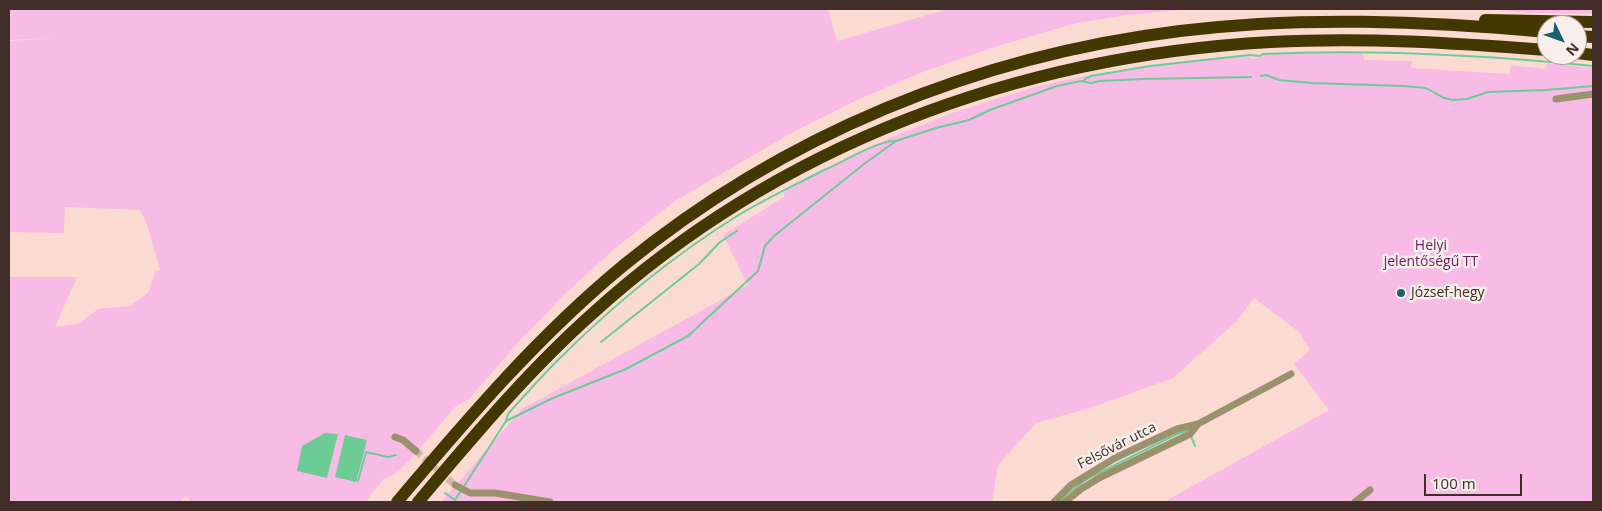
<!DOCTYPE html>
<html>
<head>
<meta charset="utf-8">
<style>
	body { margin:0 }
	#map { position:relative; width:1602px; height:511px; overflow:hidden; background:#fbdbd1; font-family:"Open Sans",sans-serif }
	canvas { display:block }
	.frame { position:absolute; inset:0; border:10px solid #422e28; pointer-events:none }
	.north { position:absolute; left:1537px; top:15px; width:50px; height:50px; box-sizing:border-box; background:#f8eeea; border:1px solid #afa19c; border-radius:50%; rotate:132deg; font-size:14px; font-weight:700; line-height:20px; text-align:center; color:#422e28 }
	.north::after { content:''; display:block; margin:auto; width:18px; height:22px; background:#196070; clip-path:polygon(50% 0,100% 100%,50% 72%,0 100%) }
	.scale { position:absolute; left:1424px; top:474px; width:98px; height:22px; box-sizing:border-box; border:2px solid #422e28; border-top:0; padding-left:6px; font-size:15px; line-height:18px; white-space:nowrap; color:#422e28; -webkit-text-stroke:4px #f8eeea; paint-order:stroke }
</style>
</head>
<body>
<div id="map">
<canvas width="1602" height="511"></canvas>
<div class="frame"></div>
<div class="north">N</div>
<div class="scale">100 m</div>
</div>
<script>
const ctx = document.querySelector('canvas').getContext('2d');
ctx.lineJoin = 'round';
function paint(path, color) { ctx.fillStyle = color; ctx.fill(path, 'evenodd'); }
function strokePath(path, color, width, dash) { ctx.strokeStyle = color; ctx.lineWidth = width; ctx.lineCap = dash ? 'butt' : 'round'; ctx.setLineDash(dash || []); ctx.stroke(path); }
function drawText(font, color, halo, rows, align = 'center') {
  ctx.font = font + ' "Open Sans",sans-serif'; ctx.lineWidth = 5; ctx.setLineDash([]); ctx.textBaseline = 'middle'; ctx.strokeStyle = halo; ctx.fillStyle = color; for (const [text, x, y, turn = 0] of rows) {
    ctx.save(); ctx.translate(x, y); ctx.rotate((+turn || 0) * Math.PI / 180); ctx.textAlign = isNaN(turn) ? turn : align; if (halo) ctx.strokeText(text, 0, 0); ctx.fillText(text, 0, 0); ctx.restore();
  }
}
paint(new Path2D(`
	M 9,9 L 828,9 L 837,41 L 948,9 L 1193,9 L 1126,15 L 1073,24 L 998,46 L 925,71 L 857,100 L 793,132 L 675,201 L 612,251 L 565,294 L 523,337 L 468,400 L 455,407 L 412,458 L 394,475 L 384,479 L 371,494 L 366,502 L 190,502 L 189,498 L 185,496 L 179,502 L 175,502 L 173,500 L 171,502 L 9,502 L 9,277 L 77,277 L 55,327 L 78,324 L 98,309 L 130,306 L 148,293 L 155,272 L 160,270 L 147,224 L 140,210 L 65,207 L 64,233 L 9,232 L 9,41 L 55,38 L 9,40 Z
	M 1487,9 L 1593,9 L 1593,14 L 1528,13 Z
	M 1309,53 L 1363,53 L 1364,60 L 1412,61 L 1411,68 L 1509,74 L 1511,65 L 1546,69 L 1547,63 L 1593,68 L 1593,502 L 1164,502 L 1329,410 L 1294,364 L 1310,350 L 1299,332 L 1254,298 L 1237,321 L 1173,378 L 1093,407 L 1036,423 L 998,465 L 992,502 L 441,502 L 522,409 L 748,285 L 723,235 L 784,197 L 784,193 L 788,189 L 787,188 L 887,139 L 952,113 L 1031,88 L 1087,75 L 1090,77 L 1170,63 L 1246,56 C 1253,59 1258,59 1264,55 Z`), '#f7bbe6');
paint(new Path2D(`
	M 325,433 L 338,434 L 327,478 L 297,471 L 302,446 Z
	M 345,435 L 367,440 L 356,482 L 335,477 Z`), '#6dcc96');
strokePath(new Path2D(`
	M 1261,76 L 1266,75 L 1279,80 L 1311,83 L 1404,86 L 1426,88 L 1444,98 L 1453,100 L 1467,99 L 1488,92 L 1546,90 L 1593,86
	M 1084,81 L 1085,79 L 1091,76 L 1150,66 L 1249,55 L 1260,56 L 1263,54 C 1373,49 1483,55 1593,66
	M 601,342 L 699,264 L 720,242 L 737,231
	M 506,421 L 553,398 L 626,369 L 688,336 L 758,271 L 765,246 L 774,236 L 864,164 L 896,141 L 936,128 L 969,120 L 990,110 L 1057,86 L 1081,81 L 1091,83 L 1100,81 L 1143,79 L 1251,77
	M 1191,436 L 1195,446
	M 357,480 L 358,481 L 366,452 L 388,457 L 396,455
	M 445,493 L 455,500 L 506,421 L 508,414 C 524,396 540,378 557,361 C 610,308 673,256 737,216 C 765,199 795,185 824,170 C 843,162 875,142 894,141
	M 1060,502 L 1066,495 L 1087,479 L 1177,434 L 1186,431 L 1189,432`), '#6dcc96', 2);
strokePath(new Path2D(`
	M 416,451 L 455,485`), '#d6b8af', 7, [7, 3.5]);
strokePath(new Path2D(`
	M 1556,99 L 1593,94
	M 395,437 L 403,440 L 416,451
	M 455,485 L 470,493 L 495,493 L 550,502
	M 1054,502 L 1071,485 L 1115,458 L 1177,429 L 1198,424 L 1291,374
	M 1065,502 L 1081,489 L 1101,477 L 1190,434 L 1198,424
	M 1355,502 L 1370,490`), '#9a926c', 7);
strokePath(new Path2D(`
	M 1485,20 L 1593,22
	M 1577,36 L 1593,37
	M 1577,53 L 1593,55
	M 397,502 C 468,418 539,335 624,265 C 783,135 976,56 1180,31 C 1301,16 1425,21 1547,32
	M 418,502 C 473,437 528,371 592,314 C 780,143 1019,56 1271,42 C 1363,37 1455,43 1547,50`), '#433800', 12);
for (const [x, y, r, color] of [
	[1401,293,5,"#196070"]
]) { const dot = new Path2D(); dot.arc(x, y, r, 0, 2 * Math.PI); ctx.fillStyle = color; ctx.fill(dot); strokePath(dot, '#f8eeea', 2); }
drawText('14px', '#751963', '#f8eeea', [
	["Helyi",1431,246],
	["jelentőségű TT",1431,262]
]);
drawText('14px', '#422e28', '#f8eeea', [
	["József-hegy",1411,293]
], 'left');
drawText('14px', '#422e28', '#f8eeea', [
	["Felsővár utca",1117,446,-27]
]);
</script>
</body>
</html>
